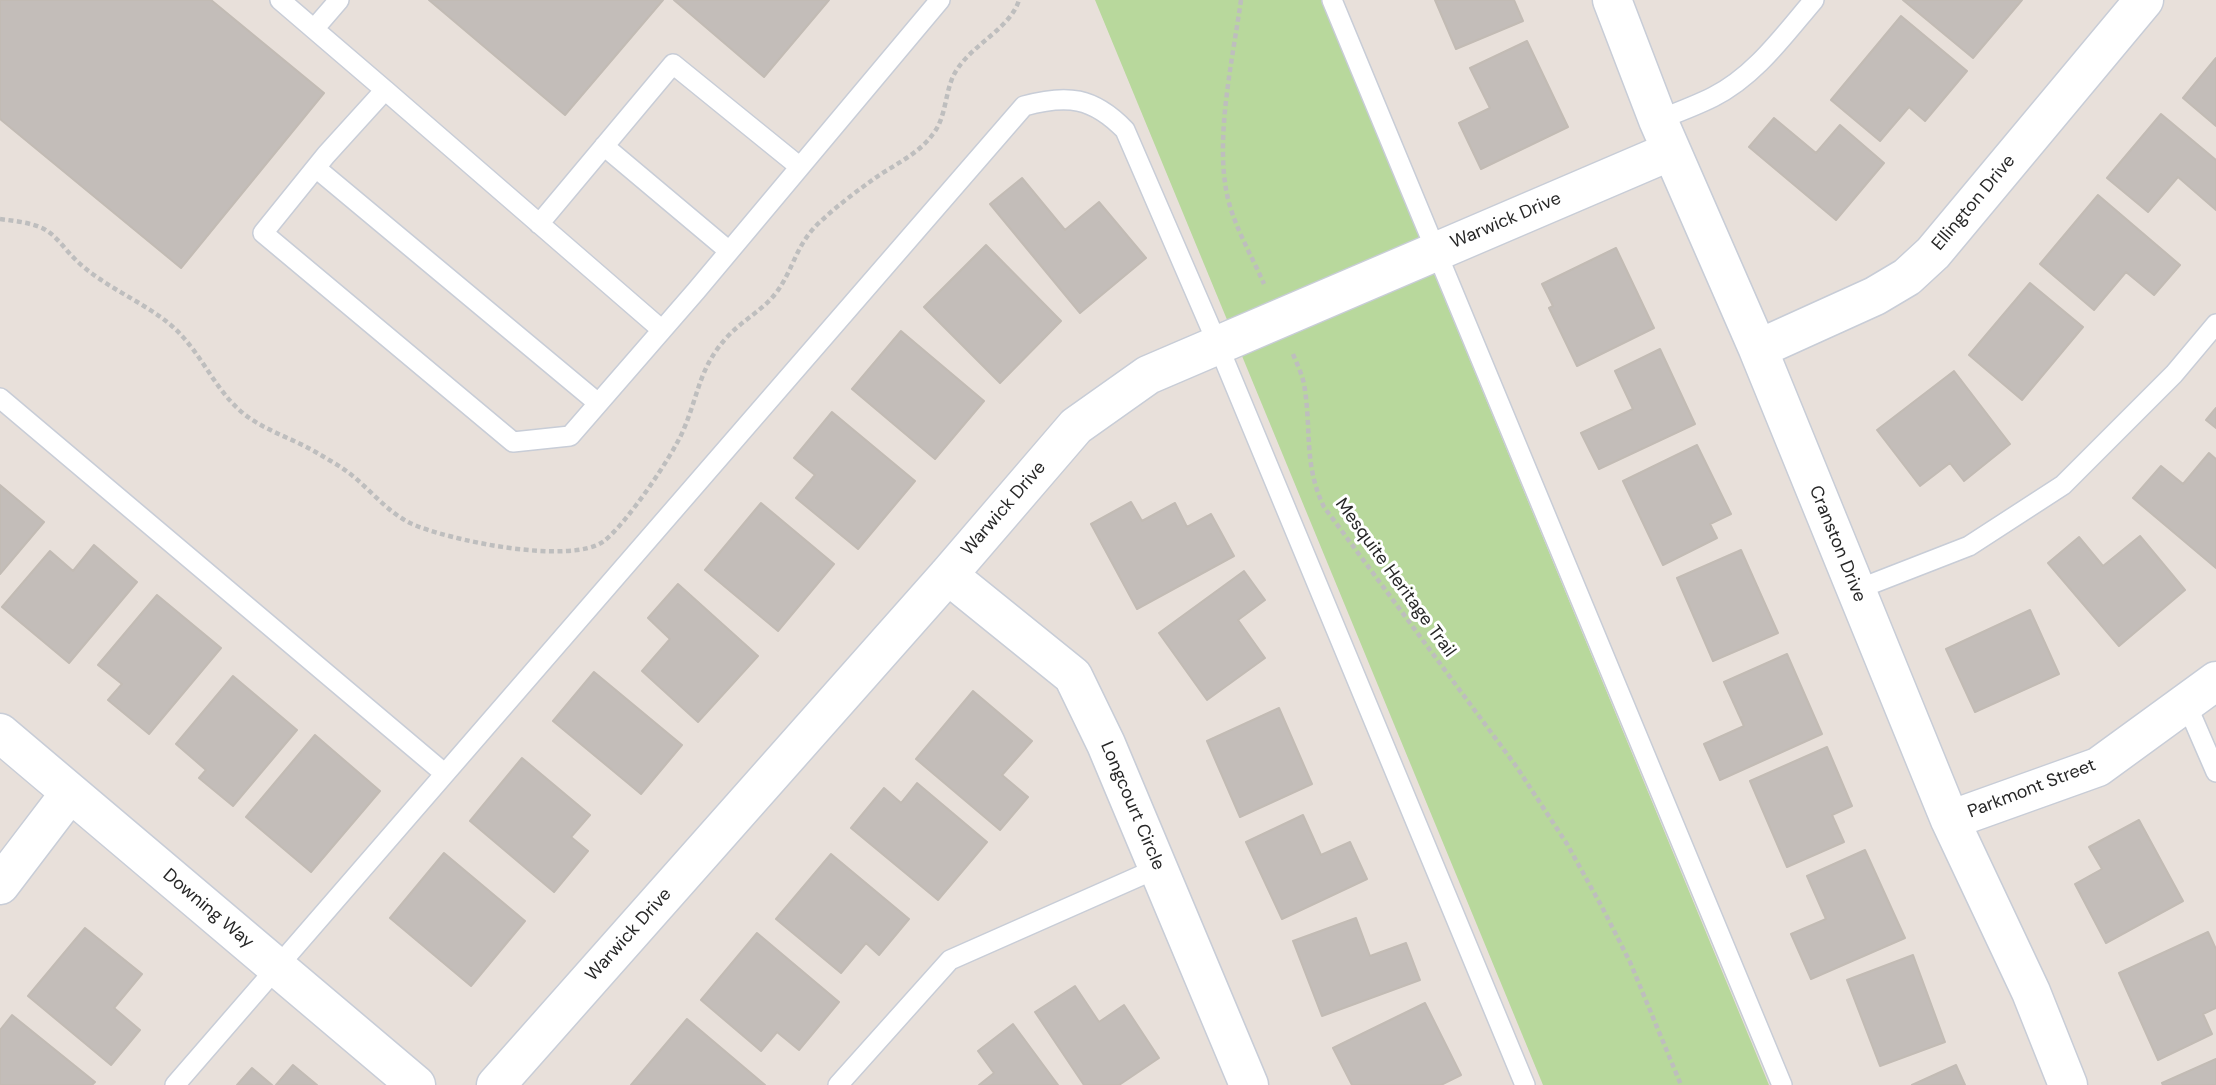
<!DOCTYPE html>
<html>
<head>
<meta charset="utf-8">
<style>
	body { margin:0 }
	canvas { display:block; background:#e8e0da }
</style>
</head>
<body>
<canvas width="2216" height="1085"></canvas>
<script>
const ctx = document.querySelector('canvas').getContext('2d');
ctx.lineJoin = 'round';
function paint(path, color) { ctx.fillStyle = color; ctx.fill(path, 'evenodd'); }
function strokePath(path, color, width, dash) { ctx.strokeStyle = color; ctx.lineWidth = width; ctx.lineCap = dash ? 'butt' : 'round'; ctx.setLineDash(dash || []); ctx.stroke(path); }
function drawText(font, color, halo, rows, align = 'center') {
  ctx.font = font + ' "DM Sans",sans-serif'; ctx.lineWidth = 6; ctx.setLineDash([]); ctx.textBaseline = 'middle'; ctx.strokeStyle = halo; ctx.fillStyle = color; for (const [text, x, y, turn = 0] of rows) {
    ctx.save(); ctx.translate(x, y); ctx.rotate((+turn || 0) * Math.PI / 180); ctx.textAlign = isNaN(turn) ? turn : align; if (halo) ctx.strokeText(text, 0, 0); ctx.fillText(text, 0, 0); ctx.restore();
  }
}
paint(new Path2D(`
	M 1095,0 L 1321,0 L 1769,1085 L 1543,1085 Z`), '#b8d89c');
const building = new Path2D(`
	M 0,0 L 211,0 L 324,93 L 181,268 L 0,119 Z
	M 429,0 L 663,0 L 565,115 Z
	M 674,0 L 829,0 L 764,77 Z
	M 1435,0 L 1514,0 L 1523,21 L 1456,49 Z
	M 1903,0 L 2022,0 L 1973,58 Z
	M 1901,16 L 1967,71 L 1925,121 L 1909,107 L 1880,141 L 1831,100 Z
	M 1527,41 L 1568,127 L 1481,169 L 1459,123 L 1490,108 L 1470,68 Z
	M 2216,58 L 2216,126 L 2183,98 Z
	M 2161,114 L 2216,160 L 2216,210 L 2178,177 L 2148,212 L 2107,178 Z
	M 1774,118 L 1816,153 L 1840,125 L 1884,163 L 1836,220 L 1749,147 Z
	M 1022,178 L 1065,230 L 1099,202 L 1146,258 L 1080,313 L 990,204 Z
	M 2098,195 L 2180,265 L 2154,295 L 2126,272 L 2094,310 L 2040,264 Z
	M 986,245 L 1061,321 L 1000,383 L 924,307 Z
	M 1616,248 L 1654,328 L 1577,366 L 1549,308 L 1553,306 L 1542,284 Z
	M 2030,283 L 2083,327 L 2022,400 L 1969,355 Z
	M 901,331 L 984,401 L 935,459 L 852,389 Z
	M 1660,349 L 1695,424 L 1599,469 L 1581,433 L 1633,409 L 1615,371 Z
	M 1954,371 L 2010,444 L 1964,481 L 1950,463 L 1920,486 L 1877,430 Z
	M 2216,408 L 2216,428 L 2206,420 Z
	M 832,412 L 915,481 L 858,549 L 796,498 L 815,475 L 794,458 Z
	M 1697,445 L 1731,514 L 1710,524 L 1717,538 L 1663,565 L 1623,481 Z
	M 2209,453 L 2216,459 L 2216,568 L 2133,498 L 2161,466 L 2183,484 Z
	M 0,485 L 44,522 L 0,574 Z
	M 1131,502 L 1142,521 L 1175,503 L 1187,527 L 1211,514 L 1234,556 L 1137,609 L 1091,524 Z
	M 761,503 L 834,564 L 778,631 L 705,570 Z
	M 2140,536 L 2185,590 L 2119,646 L 2048,563 L 2079,537 L 2103,566 Z
	M 94,545 L 137,582 L 69,663 L 2,607 L 50,551 L 73,571 Z
	M 1741,550 L 1778,633 L 1713,661 L 1677,578 Z
	M 1244,571 L 1265,600 L 1238,620 L 1265,658 L 1207,700 L 1159,633 Z
	M 678,584 L 758,656 L 698,722 L 642,671 L 670,639 L 648,618 Z
	M 157,595 L 221,648 L 149,734 L 108,700 L 122,684 L 98,665 Z
	M 2030,610 L 2059,674 L 1975,712 L 1946,649 Z
	M 1787,654 L 1822,734 L 1720,780 L 1704,744 L 1744,726 L 1724,682 Z
	M 594,672 L 682,745 L 641,794 L 553,721 Z
	M 233,676 L 297,730 L 233,806 L 199,778 L 206,770 L 176,744 Z
	M 973,691 L 1032,741 L 1002,775 L 1028,797 L 1000,830 L 916,759 Z
	M 1279,708 L 1312,784 L 1240,817 L 1207,741 Z
	M 315,735 L 380,791 L 311,872 L 246,817 Z
	M 1827,747 L 1852,806 L 1832,815 L 1844,842 L 1787,867 L 1750,781 Z
	M 522,758 L 590,815 L 571,837 L 588,851 L 554,892 L 470,821 Z
	M 917,783 L 987,842 L 938,900 L 851,828 L 884,788 L 901,803 Z
	M 1303,815 L 1321,855 L 1350,842 L 1367,879 L 1282,919 L 1246,842 Z
	M 2139,820 L 2183,901 L 2106,943 L 2075,884 L 2102,869 L 2089,847 Z
	M 1865,850 L 1905,938 L 1811,979 L 1791,934 L 1826,919 L 1807,876 Z
	M 444,853 L 525,921 L 471,986 L 390,918 Z
	M 831,854 L 909,919 L 879,955 L 866,943 L 841,973 L 776,919 Z
	M 1356,918 L 1370,956 L 1406,943 L 1420,980 L 1322,1016 L 1293,941 Z
	M 85,928 L 142,974 L 114,1008 L 140,1030 L 111,1065 L 28,996 Z
	M 2208,932 L 2216,949 L 2216,1008 L 2203,1014 L 2212,1034 L 2158,1060 L 2119,973 Z
	M 757,933 L 839,1002 L 799,1050 L 777,1032 L 761,1051 L 701,1000 Z
	M 1913,955 L 1945,1042 L 1880,1066 L 1847,980 Z
	M 1075,986 L 1099,1022 L 1124,1005 L 1159,1058 L 1119,1085 L 1084,1085 L 1035,1012 Z
	M 1425,1003 L 1461,1075 L 1441,1085 L 1352,1085 L 1333,1048 Z
	M 12,1015 L 95,1082 L 92,1085 L 0,1085 L 0,1030 Z
	M 687,1019 L 765,1085 L 631,1085 Z
	M 1013,1024 L 1058,1085 L 979,1085 L 994,1073 L 978,1051 Z
	M 2216,1059 L 2216,1085 L 2163,1085 L 2162,1083 Z
	M 293,1065 L 317,1085 L 276,1085 Z
	M 1956,1065 L 1965,1085 L 1912,1085 Z
	M 252,1068 L 272,1085 L 237,1085 Z`);
paint(building, '#c3bdb9');
strokePath(building, '#c2bbb4', 2);
const lane = new Path2D(`
	M 280,0 L 385,90 L 326,155 L 263,233 L 513,442 L 570,436 L 696,291 L 940,0
	M 1332,0 L 1782,1085
	M 314,29 L 339,0
	M 385,90 L 662,330
	M 1658,120 C 1676,113 1695,106 1713,97 C 1755,76 1784,35 1814,0
	M 604,146 L 729,251
	M 316,168 L 598,403
	M 539,224 L 673,64 L 800,167
	M 0,398 L 444,773
	M 1856,590 L 1969,546 L 2063,485 L 2174,374 L 2216,324
	M 2186,703 L 2216,772
	M 175,1085 L 1024,106 C 1067,94 1093,97 1125,130 L 1218,345 L 1525,1085
	M 838,1085 L 950,960 L 1158,868`);
const street = new Path2D(`
	M 1612,0 L 1658,120 L 1758,349 L 1950,820 L 2031,992 L 2068,1085
	M 1758,349 L 1875,296 L 1907,277 L 1933,253 L 2144,0
	M 948,575 L 1073,676 L 1106,744 L 1249,1085
	M 0,733 L 416,1085
	M 1950,820 L 2098,767 L 2216,681
	M 0,885 L 70,793
	M 496,1085 L 948,575 L 1076,426 L 1148,375 L 1671,151`);
strokePath(lane, '#c8cdd7', 22);
strokePath(street, '#c8cdd7', 41);
strokePath(new Path2D(`
	M 1241,0 C 1233,57 1216,132 1226,189 C 1231,221 1251,254 1264,284
	M 0,219 C 14,221 28,222 42,228 C 55,234 63,247 73,257 C 103,289 155,305 182,336 C 205,361 217,392 244,414 C 267,432 295,439 319,454 C 329,460 340,466 349,473 C 370,489 386,511 410,523 C 446,540 571,566 604,541 C 627,523 671,458 683,431 C 699,394 699,367 728,336 C 743,320 763,310 776,293 C 794,269 796,243 821,221 C 836,207 854,193 871,181 C 891,166 918,155 933,134 C 948,115 944,87 958,68 C 974,44 1011,27 1019,0
	M 1293,354 C 1297,364 1302,374 1304,384 C 1312,429 1303,464 1324,507 L 1516,766 L 1567,844 L 1602,907 L 1630,962 L 1681,1085`), '#bebebe', 4.5, [5, 3.5]);
strokePath(lane, '#fff', 19);
strokePath(street, '#fff', 38);
drawText('18px', '#272727', '#fff', [
	["Ellington Drive",1974,203,-50],
	["Warwick Drive",1506,221,-23],
	["Warwick Drive",1004,509,-49],
	["Cranston Drive",1837,544,68],
	["Mesquite Heritage Trail",1395,578,54],
	["Parkmont Street",2032,789,-21],
	["Longcourt Circle",1132,806,67],
	["Downing Way",208,909,40],
	["Warwick Drive",629,935,-48]
]);
</script>
</body>
</html>
